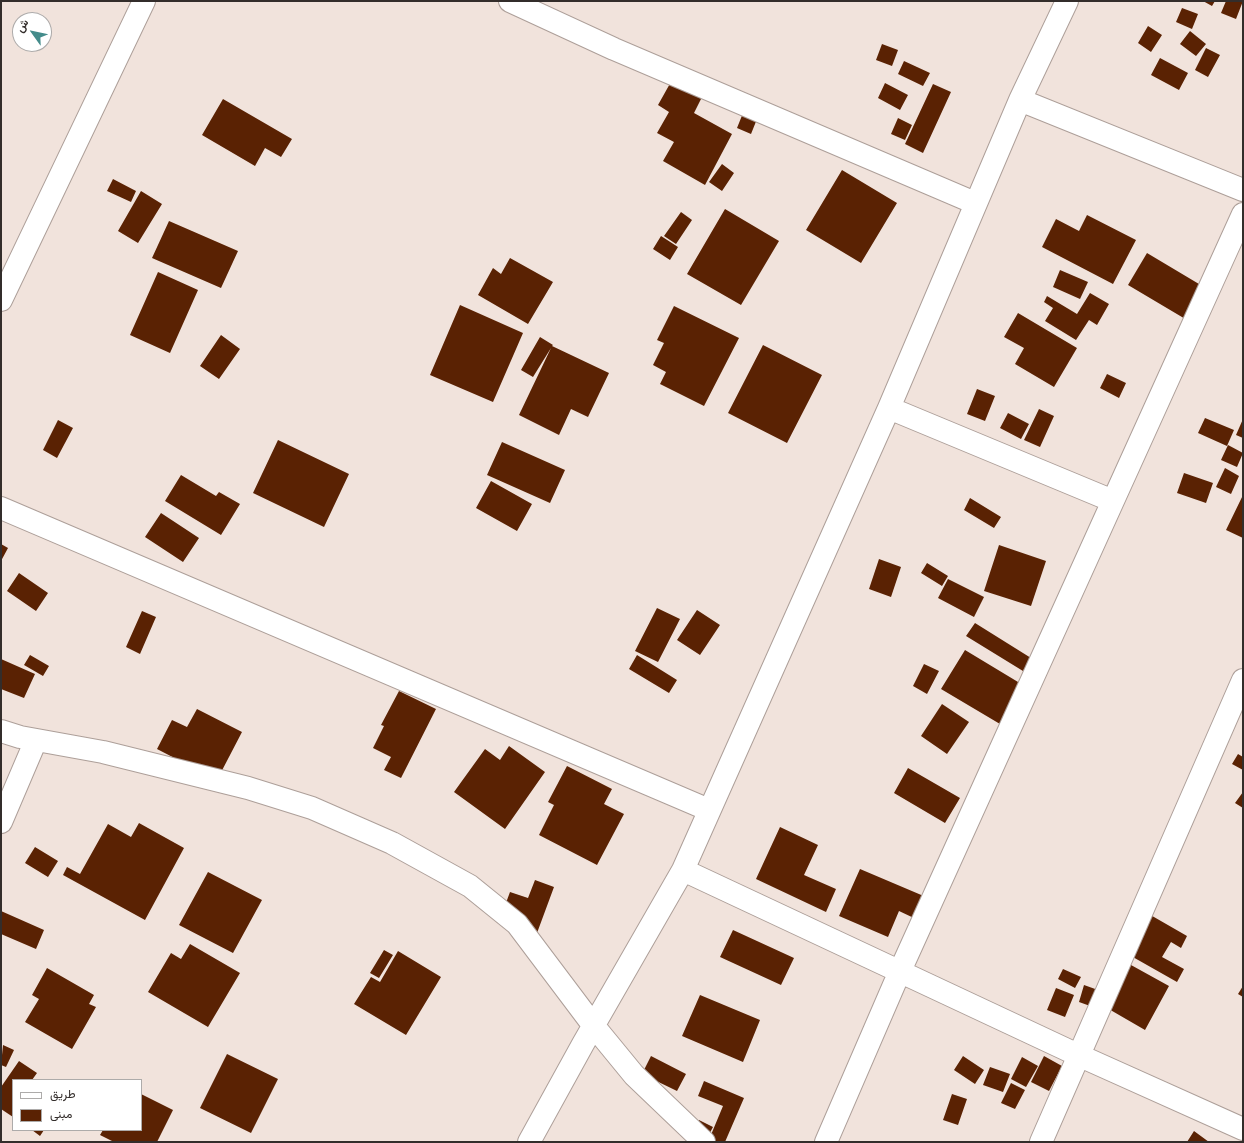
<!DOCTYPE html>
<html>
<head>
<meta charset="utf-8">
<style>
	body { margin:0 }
	#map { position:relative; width:1244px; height:1143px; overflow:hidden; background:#f1e3dc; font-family:"Zilla Slab",Vazirmatn,serif }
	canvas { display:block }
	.frame { position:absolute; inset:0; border:2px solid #332d2b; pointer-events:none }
	.legend { position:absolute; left:12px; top:1079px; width:130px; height:52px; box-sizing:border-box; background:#fff; border:1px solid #adabaa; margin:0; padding:5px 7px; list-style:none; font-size:12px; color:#332d2b }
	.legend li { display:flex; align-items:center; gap:8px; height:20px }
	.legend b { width:20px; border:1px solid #adabaa }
	.north { position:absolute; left:12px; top:12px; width:40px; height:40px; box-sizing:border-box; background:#fff; border:1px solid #adabaa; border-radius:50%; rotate:303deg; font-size:11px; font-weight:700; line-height:16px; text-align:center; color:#332d2b }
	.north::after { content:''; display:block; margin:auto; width:14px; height:18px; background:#448c8b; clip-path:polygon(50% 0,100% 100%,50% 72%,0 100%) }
</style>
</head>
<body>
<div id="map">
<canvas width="1244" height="1143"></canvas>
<div class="frame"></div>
<ul class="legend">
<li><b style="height:5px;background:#fff"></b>طريق</li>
<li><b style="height:11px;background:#5a2203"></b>مبنى</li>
</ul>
<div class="north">ش</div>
</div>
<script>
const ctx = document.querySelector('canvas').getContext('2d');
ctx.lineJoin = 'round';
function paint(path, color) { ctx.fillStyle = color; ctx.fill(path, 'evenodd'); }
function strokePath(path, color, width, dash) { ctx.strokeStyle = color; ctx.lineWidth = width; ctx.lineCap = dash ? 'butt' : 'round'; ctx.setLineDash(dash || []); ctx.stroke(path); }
paint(new Path2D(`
	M 1203,1 L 1215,1 L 1212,6 Z
	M 1226,1 L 1243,1 L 1236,19 L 1221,13 Z
	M 1182,8 L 1198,14 L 1192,29 L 1176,22 Z
	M 1148,26 L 1162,35 L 1151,52 L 1138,43 Z
	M 1190,31 L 1206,44 L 1196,56 L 1180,44 Z
	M 882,44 L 898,50 L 892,66 L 876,60 Z
	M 1206,48 L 1220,55 L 1208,77 L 1195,70 Z
	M 1160,58 L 1188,73 L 1179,90 L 1151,75 Z
	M 904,61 L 930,73 L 923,86 L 898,74 Z
	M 672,80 L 702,97 L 694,113 L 732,134 L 705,185 L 663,161 L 674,142 L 657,133 L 669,112 L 658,105 Z
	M 885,83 L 908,95 L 900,110 L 878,98 Z
	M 933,84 L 951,92 L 923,153 L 905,144 Z
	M 223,99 L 292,139 L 281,157 L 265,148 L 255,166 L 202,135 Z
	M 745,108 L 759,114 L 751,134 L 737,128 Z
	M 898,118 L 912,125 L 905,140 L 891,134 Z
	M 722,164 L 734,173 L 722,191 L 709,182 Z
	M 842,170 L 897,203 L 861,263 L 806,230 Z
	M 113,179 L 136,191 L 131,202 L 107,191 Z
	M 141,191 L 162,204 L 138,243 L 118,231 Z
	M 725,209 L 779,241 L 741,305 L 687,274 Z
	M 681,212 L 692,220 L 676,244 L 664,236 Z
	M 1087,215 L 1136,240 L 1113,284 L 1042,247 L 1056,219 L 1079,231 Z
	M 169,221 L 238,251 L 221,288 L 152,258 Z
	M 661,236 L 678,247 L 670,260 L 653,249 Z
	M 1147,253 L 1204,287 L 1187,320 L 1128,285 Z
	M 510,258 L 553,282 L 528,324 L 478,295 L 493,268 L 501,274 Z
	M 1060,270 L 1088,282 L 1080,299 L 1053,287 Z
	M 158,272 L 198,290 L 170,353 L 130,335 Z
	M 1090,293 L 1109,304 L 1097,325 L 1089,320 L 1076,340 L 1045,321 L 1053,308 L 1044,302 L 1047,296 L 1077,314 Z
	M 460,305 L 523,333 L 493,402 L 430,375 Z
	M 674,306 L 739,338 L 704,406 L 660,384 L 666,372 L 653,365 L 664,343 L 657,340 Z
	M 1018,313 L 1077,348 L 1054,387 L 1015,364 L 1024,348 L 1004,337 Z
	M 221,335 L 240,349 L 219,379 L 200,366 Z
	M 540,337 L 553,345 L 552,346 L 609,373 L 588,417 L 571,409 L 559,435 L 519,415 L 551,348 L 533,377 L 521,370 Z
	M 763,345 L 822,375 L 787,443 L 728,413 Z
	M 1107,374 L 1126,383 L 1119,398 L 1100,388 Z
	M 977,389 L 995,396 L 985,421 L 967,414 Z
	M 1039,409 L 1054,416 L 1040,447 L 1024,440 Z
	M 1008,413 L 1029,424 L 1021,439 L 1000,428 Z
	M 1205,418 L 1234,430 L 1227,446 L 1198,433 Z
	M 1243,419 L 1243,438 L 1236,435 Z
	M 58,420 L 73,428 L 57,458 L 43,450 Z
	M 278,440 L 349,474 L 324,527 L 253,493 Z
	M 502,442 L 565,470 L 550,503 L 487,475 Z
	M 1228,445 L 1243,453 L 1237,467 L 1221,460 Z
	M 1225,468 L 1239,476 L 1231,494 L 1216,487 Z
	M 1184,473 L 1213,483 L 1206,503 L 1177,493 Z
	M 181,475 L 216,496 L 219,492 L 240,504 L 221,535 L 165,501 Z
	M 491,481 L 532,504 L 517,531 L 476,508 Z
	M 1243,495 L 1243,538 L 1226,530 Z
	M 970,498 L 1001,517 L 994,528 L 964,510 Z
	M 161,513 L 199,538 L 183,562 L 145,537 Z
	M 1,544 L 8,548 L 1,561 Z
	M 999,545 L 1046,561 L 1031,606 L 984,591 Z
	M 879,559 L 901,567 L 891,597 L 869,589 Z
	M 927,563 L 948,576 L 942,586 L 921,573 Z
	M 19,573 L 48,593 L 36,611 L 7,591 Z
	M 948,579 L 984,597 L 974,617 L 938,598 Z
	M 657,608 L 680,619 L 658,662 L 635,651 Z
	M 697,610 L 720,625 L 700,655 L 677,640 Z
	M 142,611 L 156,617 L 140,654 L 126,647 Z
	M 975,623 L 1031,658 L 1023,671 L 966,636 Z
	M 965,650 L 1023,685 L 1000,724 L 941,689 Z
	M 30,655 L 49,666 L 43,676 L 24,665 Z
	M 637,655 L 677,680 L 669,693 L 629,669 Z
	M 1,659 L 35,674 L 24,698 L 1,689 Z
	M 924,664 L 939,671 L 927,694 L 913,686 Z
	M 399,691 L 436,709 L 401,778 L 384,770 L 391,757 L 373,748 L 384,726 L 381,725 Z
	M 942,704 L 969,722 L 947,754 L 921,736 Z
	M 197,709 L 242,732 L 217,780 L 157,749 L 172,720 L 187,727 Z
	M 509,746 L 545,772 L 505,829 L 454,792 L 485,749 L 500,760 Z
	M 1238,754 L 1243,757 L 1243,770 L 1232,764 Z
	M 567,766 L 612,789 L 604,804 L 624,814 L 597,865 L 539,835 L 554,805 L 548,802 Z
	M 908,768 L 960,798 L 945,823 L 894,793 Z
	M 1243,792 L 1243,808 L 1235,803 Z
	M 139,823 L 184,848 L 145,920 L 63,875 L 67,867 L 80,874 L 108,824 L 131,837 Z
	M 780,827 L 818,845 L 804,875 L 836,889 L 826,912 L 756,879 Z
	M 35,847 L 58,861 L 48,877 L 25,863 Z
	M 860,869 L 926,897 L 916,919 L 899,911 L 888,937 L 839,916 Z
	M 208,872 L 262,900 L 233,953 L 179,925 Z
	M 535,880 L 554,887 L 537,933 L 500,919 L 510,892 L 528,898 Z
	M 1,911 L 44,930 L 36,949 L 1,934 Z
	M 1147,913 L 1187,936 L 1181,948 L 1171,942 L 1162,957 L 1184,969 L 1177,982 L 1124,952 Z
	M 733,930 L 794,958 L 781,985 L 720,957 Z
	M 190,944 L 240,973 L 208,1027 L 148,992 L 171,953 L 181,959 Z
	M 384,950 L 393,955 L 379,978 L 370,973 Z
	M 398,951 L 441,977 L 406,1035 L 354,1004 L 371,977 L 380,982 Z
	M 1131,965 L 1169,986 L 1145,1030 L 1107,1008 Z
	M 47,968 L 94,995 L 89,1004 L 96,1007 L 72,1049 L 25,1022 L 39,999 L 32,995 Z
	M 1063,969 L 1081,977 L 1075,988 L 1058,979 Z
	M 1084,985 L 1098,990 L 1093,1007 L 1079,1002 Z
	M 1243,986 L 1243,997 L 1238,994 Z
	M 1056,988 L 1074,995 L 1065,1017 L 1047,1010 Z
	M 700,995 L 760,1020 L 743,1062 L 682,1036 Z
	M 3,1045 L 14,1050 L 6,1067 L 1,1065 Z
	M 227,1054 L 278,1079 L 251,1133 L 200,1108 Z
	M 651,1056 L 686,1074 L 677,1091 L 642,1074 Z
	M 963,1056 L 984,1070 L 975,1084 L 954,1070 Z
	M 1044,1056 L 1062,1066 L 1049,1091 L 1031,1082 Z
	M 1022,1057 L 1038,1066 L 1026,1087 L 1011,1079 Z
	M 19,1061 L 37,1073 L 32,1080 L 13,1080 L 13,1117 L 1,1109 L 1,1087 Z
	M 990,1067 L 1010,1074 L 1003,1092 L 983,1085 Z
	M 704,1081 L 744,1098 L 725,1142 L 708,1142 L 723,1106 L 698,1096 Z
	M 1011,1083 L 1025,1090 L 1015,1109 L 1001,1103 Z
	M 141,1094 L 173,1110 L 157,1142 L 114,1142 L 100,1135 L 103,1130 L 141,1130 Z
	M 952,1094 L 967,1099 L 958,1125 L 943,1120 Z
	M 699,1120 L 713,1127 L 705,1142 L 689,1140 Z
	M 32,1130 L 44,1130 L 40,1136 Z
	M 1194,1131 L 1209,1142 L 1187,1142 Z`), '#5a2203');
const minor = new Path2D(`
	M 510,1 L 614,49 L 975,203
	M 1020,100 L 1243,190
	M 1,300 L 144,1
	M 889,408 L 1113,501
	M 1,508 L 709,810
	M 1,731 L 20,737 L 103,752 L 248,788 L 312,808 L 392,843 L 470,886 L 517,924 L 593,1025 L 634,1075 L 704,1142
	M 1,822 L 36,740
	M 683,870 L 1078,1055 L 1243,1129
	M 529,1142 L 583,1044 L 683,870 L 889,408 L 1020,100 L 1067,1
	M 826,1142 L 900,971 L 1243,214
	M 1041,1142 L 1243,680`);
strokePath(minor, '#ad9f99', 24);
strokePath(minor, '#fff', 22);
</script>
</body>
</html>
